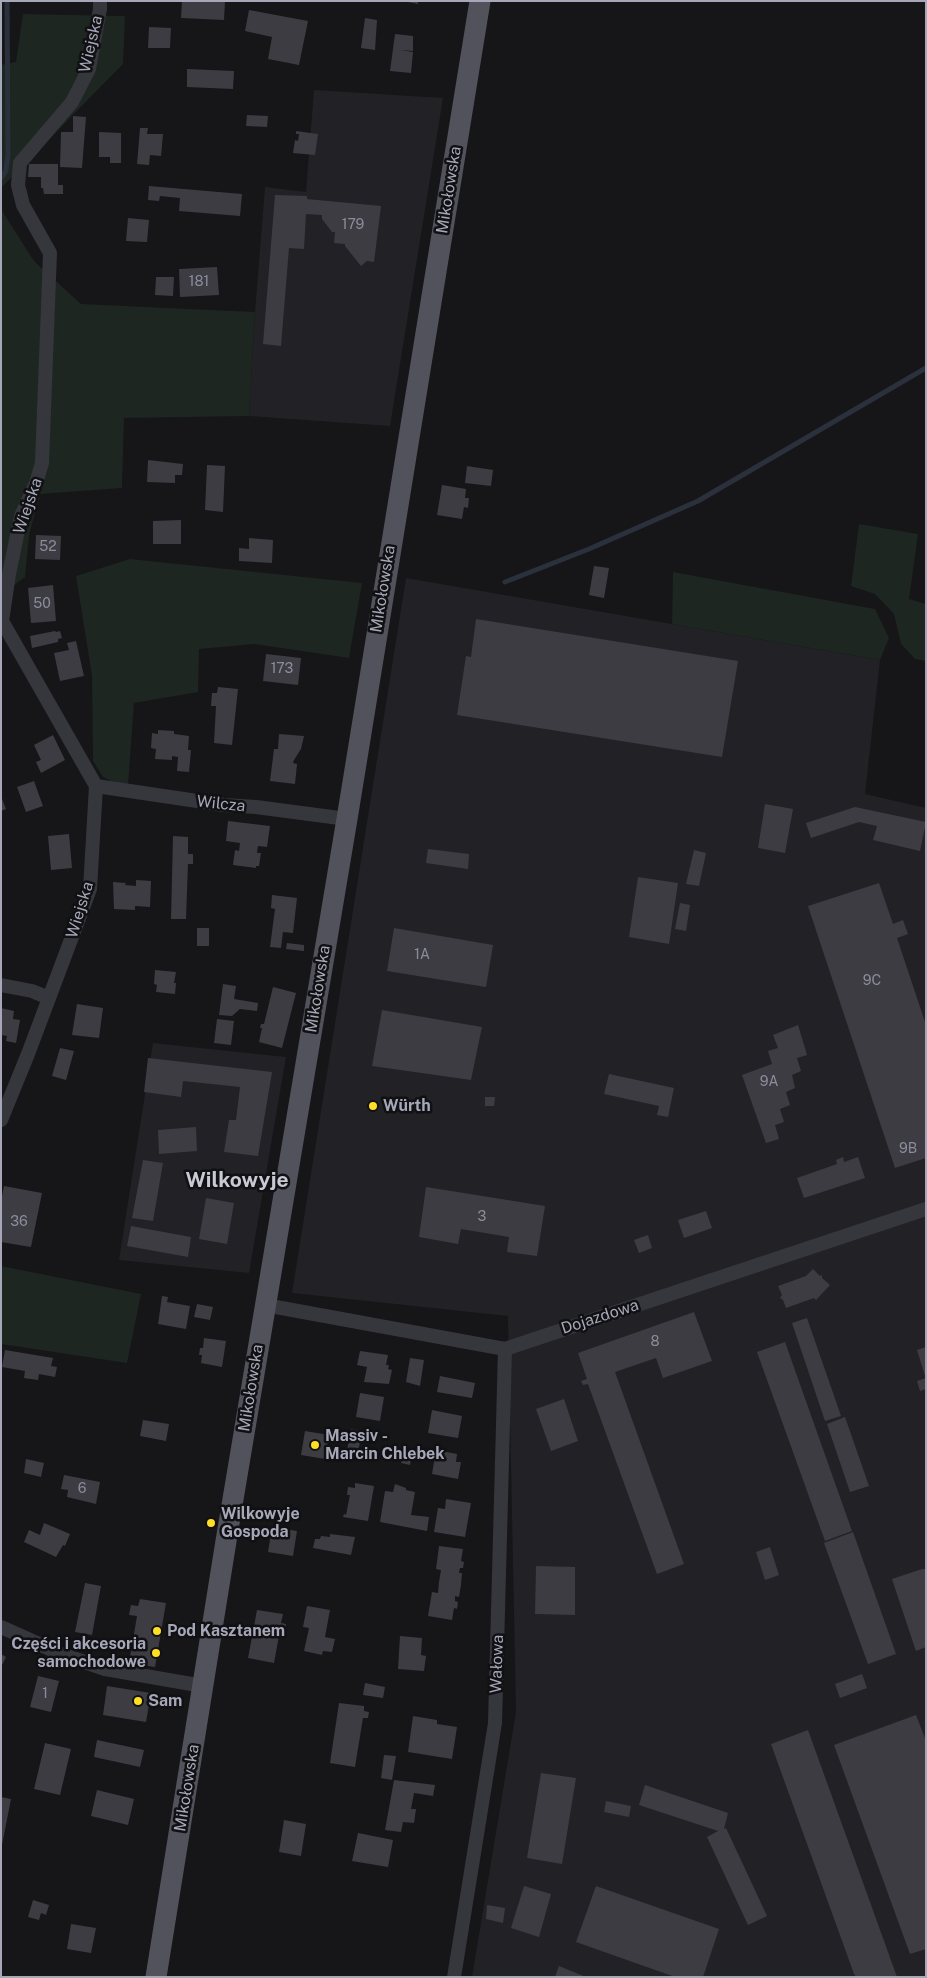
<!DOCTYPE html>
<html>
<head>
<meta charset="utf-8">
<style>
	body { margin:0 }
	#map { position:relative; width:927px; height:1978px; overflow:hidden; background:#161518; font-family:"Public Sans",sans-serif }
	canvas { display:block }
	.frame { position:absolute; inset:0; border:2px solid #a6a8b9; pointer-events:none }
</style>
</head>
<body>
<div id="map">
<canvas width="927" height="1978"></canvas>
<div class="frame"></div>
</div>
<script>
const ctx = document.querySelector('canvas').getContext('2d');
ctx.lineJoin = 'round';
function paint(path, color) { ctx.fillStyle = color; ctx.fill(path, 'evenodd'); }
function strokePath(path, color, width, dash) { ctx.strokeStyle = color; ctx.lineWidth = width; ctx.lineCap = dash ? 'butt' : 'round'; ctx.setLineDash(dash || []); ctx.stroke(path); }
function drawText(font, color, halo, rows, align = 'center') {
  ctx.font = font + ' "Public Sans",sans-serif'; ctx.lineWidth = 5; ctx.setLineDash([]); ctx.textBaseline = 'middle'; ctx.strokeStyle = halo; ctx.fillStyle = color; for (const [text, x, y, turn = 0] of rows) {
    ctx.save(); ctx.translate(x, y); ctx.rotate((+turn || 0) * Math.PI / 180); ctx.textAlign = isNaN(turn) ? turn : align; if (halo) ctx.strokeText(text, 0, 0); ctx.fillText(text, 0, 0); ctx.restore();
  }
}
paint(new Path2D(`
	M 314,90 L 443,98 L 390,426 L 249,416 L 255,312 L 265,187 L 306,192 Z
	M 406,578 L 880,660 L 865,794 L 926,808 L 926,1977 L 472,1977 L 516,1712 L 508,1316 L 292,1293 Z
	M 153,1043 L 286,1057 L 249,1273 L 119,1260 Z`), '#222125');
paint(new Path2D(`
	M 23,14 L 125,16 L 123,64 L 1,188 L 1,65 L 16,62 Z
	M 1,209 L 34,261 L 81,304 L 255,312 L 249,416 L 124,418 L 122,488 L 40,494 L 29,535 L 25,577 L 1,595 Z
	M 859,524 L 918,534 L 909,599 L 926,604 L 926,661 L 915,659 L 901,644 L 894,614 L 875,594 L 851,586 Z
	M 130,559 L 362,583 L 349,658 L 254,644 L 199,649 L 198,692 L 134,703 L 128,785 L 111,781 L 103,777 L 93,761 L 92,676 L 76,576 Z
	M 673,572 L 875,609 L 889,638 L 880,660 L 672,624 Z
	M 1,1266 L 141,1294 L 127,1363 L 1,1344 Z`), '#1d2620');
strokePath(new Path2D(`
	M 1,178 L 6,171 L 8,155 L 7,1
	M 505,582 L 589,549 L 698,501 L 926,368`), '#2a313d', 5);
paint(new Path2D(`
	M 182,1 L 225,1 L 224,20 L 181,18 Z
	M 403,1 L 418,1 L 418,4 Z
	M 249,10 L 308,21 L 299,65 L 268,59 L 272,37 L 245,31 Z
	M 365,18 L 377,20 L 375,50 L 361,48 Z
	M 149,27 L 171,28 L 170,48 L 148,48 Z
	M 395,34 L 413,36 L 413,51 L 400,50 L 413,52 L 411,73 L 390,71 Z
	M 187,69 L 234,71 L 233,89 L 187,87 Z
	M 247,115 L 268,116 L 267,127 L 246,126 Z
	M 73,116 L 86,117 L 82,168 L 60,167 L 61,132 L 73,132 Z
	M 140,128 L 148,128 L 147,134 L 163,134 L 161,156 L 150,155 L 149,165 L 137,164 Z
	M 296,131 L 318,134 L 315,155 L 293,153 L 295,140 L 298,141 L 299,134 L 296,134 Z
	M 99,132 L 121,133 L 121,163 L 110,163 L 110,157 L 99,157 Z
	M 29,164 L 58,164 L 58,185 L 63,185 L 63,194 L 44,194 L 43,188 L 41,188 L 41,177 L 28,177 Z
	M 149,186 L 242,194 L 240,216 L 179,211 L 180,198 L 160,196 L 159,201 L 148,200 Z
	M 275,195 L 307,196 L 307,199 L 381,206 L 374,262 L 367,261 L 361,266 L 345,246 L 345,244 L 334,243 L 335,232 L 332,232 L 322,219 L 322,215 L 306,214 L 304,249 L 289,248 L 281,346 L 263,344 Z
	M 128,218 L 149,220 L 147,242 L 126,241 Z
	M 217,267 L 219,295 L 180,297 L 179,269 Z
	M 156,277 L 174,277 L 173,296 L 155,295 Z
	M 148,460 L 183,464 L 182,475 L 175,475 L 175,483 L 147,482 Z
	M 207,465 L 225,466 L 223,512 L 205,510 Z
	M 467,466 L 493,470 L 491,486 L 465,483 Z
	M 442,485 L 466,489 L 465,498 L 469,498 L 468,508 L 464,507 L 462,519 L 437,515 Z
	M 181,520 L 181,544 L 153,544 L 153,521 Z
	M 36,535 L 61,536 L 60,560 L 35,559 Z
	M 249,538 L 273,540 L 272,563 L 239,561 L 239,548 L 249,549 Z
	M 594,566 L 609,568 L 604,598 L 589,595 Z
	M 53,585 L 56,621 L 31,623 L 28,588 Z
	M 476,619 L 738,661 L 722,757 L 457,715 L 466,656 L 471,657 Z
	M 55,631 L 56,632 L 60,631 L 62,638 L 58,639 L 58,642 L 32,648 L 30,636 Z
	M 76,641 L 84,676 L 60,681 L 54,653 L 69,650 L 67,643 Z
	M 266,654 L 301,658 L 298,685 L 263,681 Z
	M 218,687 L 238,689 L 232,745 L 214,743 L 216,706 L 211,706 L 212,693 L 217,693 Z
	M 158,730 L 174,731 L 174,734 L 189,736 L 188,750 L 191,750 L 189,772 L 177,771 L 178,757 L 172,756 L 172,760 L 155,759 L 156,749 L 151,748 L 152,733 L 158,734 Z
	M 279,734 L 304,736 L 301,749 L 294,760 L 293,763 L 297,764 L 295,784 L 270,781 L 274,749 L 278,749 Z
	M 53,735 L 65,760 L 41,773 L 36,762 L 41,760 L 34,745 Z
	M 34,781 L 43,806 L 26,812 L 17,787 Z
	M 1,796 L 6,809 L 1,811 Z
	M 765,804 L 793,809 L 785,853 L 758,848 Z
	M 855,807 L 926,822 L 920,851 L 873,840 L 877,826 L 859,822 L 811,838 L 806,823 Z
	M 228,821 L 270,826 L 267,847 L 258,846 L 257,853 L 261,853 L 259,866 L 256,866 L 256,868 L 233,865 L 235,850 L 239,851 L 240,843 L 226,841 Z
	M 69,834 L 72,868 L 51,870 L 48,836 Z
	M 173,836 L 188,837 L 188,854 L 193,854 L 193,864 L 188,864 L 186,919 L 171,919 Z
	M 428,849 L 469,854 L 468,869 L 426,863 Z
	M 694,850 L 706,853 L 699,886 L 686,884 Z
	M 638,877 L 678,883 L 669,944 L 629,937 Z
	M 136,880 L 151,881 L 150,907 L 135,906 L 135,910 L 114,909 L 113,882 L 126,883 L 125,885 L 136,886 Z
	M 879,883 L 893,924 L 903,920 L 908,934 L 897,938 L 926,1025 L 926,1158 L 895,1168 L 808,906 Z
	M 272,895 L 297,898 L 293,933 L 283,932 L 281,948 L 270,947 L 275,909 L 271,908 Z
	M 680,903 L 690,905 L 686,931 L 675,929 Z
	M 197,928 L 209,928 L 209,946 L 197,946 Z
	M 394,928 L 493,945 L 486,987 L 387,971 Z
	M 287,943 L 304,945 L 304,951 L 286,949 Z
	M 155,970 L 176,972 L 174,983 L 176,983 L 175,994 L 156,992 L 157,985 L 154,984 Z
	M 223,984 L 236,986 L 234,999 L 258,1003 L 257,1011 L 240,1009 L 232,1016 L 219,1015 Z
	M 273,987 L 296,993 L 282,1048 L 259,1042 L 262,1028 L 260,1028 L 261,1024 L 264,1024 Z
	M 77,1004 L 103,1008 L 99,1038 L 72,1035 Z
	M 1,1008 L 14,1011 L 13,1019 L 20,1020 L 16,1043 L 6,1041 L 7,1036 L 1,1035 Z
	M 382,1010 L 482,1027 L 471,1080 L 372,1066 Z
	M 217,1019 L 234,1021 L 231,1045 L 214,1043 Z
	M 798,1025 L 807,1055 L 797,1058 L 801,1071 L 792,1075 L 795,1088 L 786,1092 L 790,1105 L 780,1109 L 784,1122 L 775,1125 L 779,1139 L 766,1143 L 742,1075 L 772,1064 L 768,1051 L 778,1048 L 773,1035 Z
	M 60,1048 L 74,1051 L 66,1080 L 52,1076 Z
	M 148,1058 L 272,1072 L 258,1156 L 224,1152 L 229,1120 L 236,1120 L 240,1087 L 183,1081 L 181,1097 L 144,1092 Z
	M 609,1074 L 674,1088 L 668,1117 L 657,1115 L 659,1106 L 604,1094 Z
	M 485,1097 L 495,1097 L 494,1106 L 485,1106 Z
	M 196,1127 L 197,1151 L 159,1154 L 158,1130 Z
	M 843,1157 L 844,1162 L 858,1157 L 865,1178 L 804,1198 L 797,1178 L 837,1164 L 836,1160 Z
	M 143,1160 L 163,1163 L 153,1221 L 132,1218 Z
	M 4,1186 L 42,1193 L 31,1247 L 1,1242 L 1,1202 Z
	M 426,1187 L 545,1206 L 537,1256 L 507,1252 L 509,1237 L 461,1229 L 458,1244 L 419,1237 Z
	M 206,1198 L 234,1203 L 227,1244 L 199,1239 Z
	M 706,1211 L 712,1228 L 684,1238 L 678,1220 Z
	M 131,1226 L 191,1237 L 188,1257 L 127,1246 Z
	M 648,1235 L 652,1248 L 639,1253 L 634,1240 Z
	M 813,1269 L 820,1276 L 822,1275 L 822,1278 L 830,1285 L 816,1300 L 814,1298 L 786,1308 L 783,1300 L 780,1298 L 782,1295 L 778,1286 L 806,1276 Z
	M 162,1296 L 168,1297 L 167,1302 L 190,1306 L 186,1329 L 158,1324 Z
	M 197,1304 L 213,1307 L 210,1320 L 194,1317 Z
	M 694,1312 L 712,1361 L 663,1378 L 656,1358 L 615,1372 L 684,1564 L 657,1574 L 588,1384 L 583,1385 L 581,1381 L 587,1379 L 578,1353 Z
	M 807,1318 L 841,1416 L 825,1421 L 792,1323 Z
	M 204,1338 L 226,1341 L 222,1367 L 201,1363 L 202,1355 L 199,1355 L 200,1348 L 203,1348 Z
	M 785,1342 L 852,1531 L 825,1541 L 757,1352 Z
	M 926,1347 L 926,1376 L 925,1376 L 917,1350 Z
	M 5,1350 L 53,1358 L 51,1366 L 57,1367 L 55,1377 L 39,1374 L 38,1380 L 24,1378 L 25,1371 L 2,1367 Z
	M 360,1351 L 388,1355 L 386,1365 L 389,1365 L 388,1369 L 392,1370 L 389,1384 L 364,1382 L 367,1367 L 357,1365 Z
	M 410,1358 L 424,1360 L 420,1386 L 406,1382 Z
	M 440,1376 L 475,1383 L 472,1398 L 437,1392 Z
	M 926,1378 L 926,1389 L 920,1391 L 917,1381 Z
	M 360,1393 L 384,1397 L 380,1421 L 356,1417 Z
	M 564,1399 L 578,1441 L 551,1451 L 536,1409 Z
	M 432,1410 L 462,1416 L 458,1438 L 428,1433 Z
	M 845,1417 L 869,1486 L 850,1492 L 827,1424 Z
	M 143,1420 L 169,1424 L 166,1441 L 140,1436 Z
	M 351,1429 L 362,1431 L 357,1458 L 346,1456 Z
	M 305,1431 L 329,1435 L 325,1459 L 301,1455 Z
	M 436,1450 L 457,1454 L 456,1462 L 461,1462 L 458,1479 L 432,1474 Z
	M 403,1452 L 412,1453 L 410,1465 L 401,1463 Z
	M 26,1459 L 44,1463 L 41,1477 L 24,1473 Z
	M 64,1475 L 100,1482 L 96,1504 L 67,1497 L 68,1490 L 61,1489 Z
	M 355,1483 L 374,1486 L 368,1521 L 343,1517 L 344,1514 L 346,1515 L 350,1495 L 347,1495 L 348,1487 L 355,1488 Z
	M 395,1484 L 406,1488 L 406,1490 L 415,1492 L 411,1515 L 429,1517 L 427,1531 L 380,1522 L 385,1491 L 393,1492 Z
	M 446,1499 L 471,1503 L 465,1537 L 434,1532 L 438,1508 L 445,1509 Z
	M 44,1523 L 70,1534 L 65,1546 L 63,1545 L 56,1557 L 24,1542 L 29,1530 L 40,1535 Z
	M 272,1527 L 297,1531 L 293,1556 L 268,1552 Z
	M 853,1532 L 896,1654 L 868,1664 L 824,1543 Z
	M 330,1534 L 355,1537 L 351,1555 L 313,1548 L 315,1539 L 320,1539 L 321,1536 L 330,1537 Z
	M 439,1546 L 463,1549 L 461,1561 L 464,1562 L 463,1568 L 460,1568 L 459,1573 L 462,1573 L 461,1585 L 459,1597 L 455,1596 L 455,1601 L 458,1602 L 457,1609 L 454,1608 L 452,1620 L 428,1616 L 432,1592 L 438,1593 L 439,1582 L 441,1570 L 436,1569 Z
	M 770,1547 L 779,1575 L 765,1580 L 756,1552 Z
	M 536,1566 L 575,1567 L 575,1615 L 535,1614 Z
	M 922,1569 L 926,1569 L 926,1647 L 916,1651 L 892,1579 Z
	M 85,1583 L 101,1586 L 92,1635 L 75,1632 Z
	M 140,1599 L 166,1603 L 155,1667 L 129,1663 L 137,1616 L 129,1615 L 131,1605 L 138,1606 Z
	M 307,1606 L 330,1610 L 325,1637 L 335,1639 L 332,1652 L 323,1651 L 322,1655 L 304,1651 L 309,1628 L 303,1627 Z
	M 257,1610 L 283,1614 L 281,1623 L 286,1624 L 284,1637 L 279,1636 L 274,1663 L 248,1658 Z
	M 400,1636 L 422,1638 L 421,1655 L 426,1656 L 424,1671 L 398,1669 Z
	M 1,1654 L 6,1657 L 1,1667 Z
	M 862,1674 L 867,1688 L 840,1698 L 835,1684 Z
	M 38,1676 L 59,1681 L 51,1712 L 30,1707 Z
	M 365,1683 L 385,1687 L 383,1698 L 363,1695 Z
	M 107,1686 L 151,1693 L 146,1722 L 103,1715 Z
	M 339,1703 L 364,1706 L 364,1711 L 369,1712 L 368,1718 L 363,1718 L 355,1767 L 330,1763 Z
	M 916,1715 L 926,1741 L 926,1949 L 910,1954 L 834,1745 Z
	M 413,1716 L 437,1720 L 437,1724 L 457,1727 L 452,1759 L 408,1752 Z
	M 808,1730 L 897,1977 L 856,1977 L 854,1974 L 771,1744 Z
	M 97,1740 L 144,1750 L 140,1767 L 94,1757 Z
	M 45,1743 L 71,1749 L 60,1795 L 34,1789 Z
	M 384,1755 L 396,1756 L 392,1780 L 381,1778 Z
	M 541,1773 L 576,1778 L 562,1864 L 527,1858 Z
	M 394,1780 L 435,1785 L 433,1796 L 414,1793 L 411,1809 L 416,1809 L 414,1823 L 403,1822 L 401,1832 L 385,1830 Z
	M 645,1785 L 728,1813 L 724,1829 L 726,1828 L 767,1916 L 748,1925 L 707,1837 L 718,1831 L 639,1805 Z
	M 97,1790 L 134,1799 L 128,1825 L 91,1816 Z
	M 1,1797 L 11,1799 L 2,1845 L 1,1845 Z
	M 606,1801 L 631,1806 L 629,1817 L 604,1812 Z
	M 284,1820 L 306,1824 L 301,1856 L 279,1852 Z
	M 358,1833 L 393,1840 L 388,1867 L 352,1861 Z
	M 524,1886 L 551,1894 L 539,1937 L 511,1928 Z
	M 596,1886 L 719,1929 L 703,1977 L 675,1977 L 576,1942 Z
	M 33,1900 L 49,1905 L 46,1915 L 41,1913 L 39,1920 L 28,1917 Z
	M 487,1905 L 505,1908 L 503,1923 L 486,1919 Z
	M 71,1924 L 96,1928 L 91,1953 L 67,1949 Z
	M 559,1966 L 586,1977 L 555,1977 Z`), '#3d3c43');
strokePath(new Path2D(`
	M 96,786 L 224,805 L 256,807 L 347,819
	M 1,985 L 32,991 L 49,998
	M 1,1120 L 28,1054 L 90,889 L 96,786 L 2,621 L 9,574 L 21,516 L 36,483 L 42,463 L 50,253 L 23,205 L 18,185 L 20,163 L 72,102 L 89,69 L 100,9 L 100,1
	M 265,1305 L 505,1349 L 926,1209
	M 1,1627 L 61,1654 L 105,1669 L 203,1686
	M 454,1977 L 495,1723 L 505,1349`), '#36363d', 14);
strokePath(new Path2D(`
	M 156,1977 L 227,1535 L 347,819 L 480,1`), '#52525c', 21);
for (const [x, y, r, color] of [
	[373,1106,5,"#ffdf26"],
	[315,1445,5,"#ffdf26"],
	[211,1523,5,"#ffdf26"],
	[157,1631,5,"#ffdf26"],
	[156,1653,5,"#ffdf26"],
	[138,1701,5,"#ffdf26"]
]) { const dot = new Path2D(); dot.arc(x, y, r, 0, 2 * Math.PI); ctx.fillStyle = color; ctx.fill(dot); strokePath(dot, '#111013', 2); }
drawText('14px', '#8c8d9c', null, [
	["179",353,225],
	["181",199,282],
	["52",48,547],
	["50",42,604],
	["173",282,669],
	["1A",422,955],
	["9C",872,981],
	["9A",769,1082],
	["9B",908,1149],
	["3",482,1217],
	["36",19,1222],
	["8",655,1342],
	["6",82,1489],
	["1",45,1694]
]);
drawText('16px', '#a6a8b9', '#111013', [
	["Wiejska",91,44,-77],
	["Mikołowska",449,190,-81],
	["Wiejska",28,506,-71],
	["Mikołowska",383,589,-81],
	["Wilcza",221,804,6],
	["Wiejska",80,910,-73],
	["Mikołowska",318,989,-81],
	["Dojazdowa",600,1317,-18],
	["Mikołowska",251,1388,-81],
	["Wałowa",497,1664,-88],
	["Mikołowska",187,1788,-81]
]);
drawText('bold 16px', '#a6a8b9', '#111013', [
	["Würth",383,1106],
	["Massiv -",325,1436],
	["Marcin Chlebek",325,1454],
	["Wilkowyje",221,1514],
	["Gospoda",221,1532],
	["Pod Kasztanem",167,1631],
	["Części i akcesoria",146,1644,"right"],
	["samochodowe",146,1662,"right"],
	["Sam",148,1701]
], 'left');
drawText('bold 21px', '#c8c9d4', '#111013', [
	["Wilkowyje",237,1181]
]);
</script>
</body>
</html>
